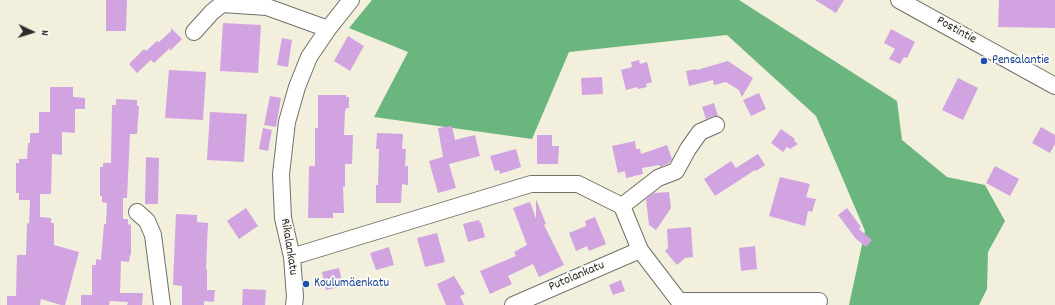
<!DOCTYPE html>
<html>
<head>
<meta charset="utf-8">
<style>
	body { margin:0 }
	#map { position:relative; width:1055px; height:305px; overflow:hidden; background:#f2efdc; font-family:Dekko,sans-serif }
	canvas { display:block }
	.north { position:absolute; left:12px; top:12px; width:40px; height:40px; -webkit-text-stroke:3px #fdfcf7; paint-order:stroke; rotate:94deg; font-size:11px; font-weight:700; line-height:16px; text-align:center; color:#2b2b2b }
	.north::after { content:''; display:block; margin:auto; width:14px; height:18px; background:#2b2b2b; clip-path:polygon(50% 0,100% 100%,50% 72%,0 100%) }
</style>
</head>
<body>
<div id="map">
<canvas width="1055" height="305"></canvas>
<div class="north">N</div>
</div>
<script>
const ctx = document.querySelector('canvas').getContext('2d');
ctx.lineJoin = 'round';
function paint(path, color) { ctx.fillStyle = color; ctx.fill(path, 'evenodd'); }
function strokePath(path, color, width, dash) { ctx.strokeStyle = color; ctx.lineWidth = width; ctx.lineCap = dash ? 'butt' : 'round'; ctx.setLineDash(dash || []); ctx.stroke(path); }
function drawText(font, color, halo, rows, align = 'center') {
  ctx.font = font + ' Dekko,sans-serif'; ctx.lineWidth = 3.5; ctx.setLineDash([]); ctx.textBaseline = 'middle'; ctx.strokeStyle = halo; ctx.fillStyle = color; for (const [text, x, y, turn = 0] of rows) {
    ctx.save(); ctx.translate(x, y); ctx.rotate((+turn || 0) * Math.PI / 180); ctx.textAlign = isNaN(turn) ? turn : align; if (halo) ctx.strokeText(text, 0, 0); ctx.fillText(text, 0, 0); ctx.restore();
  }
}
paint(new Path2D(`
	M 372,0 L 739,0 L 897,101 L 902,140 L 947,177 L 985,185 L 1005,221 L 988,252 L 987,289 L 979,305 L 849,305 L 865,231 L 816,116 L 727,35 L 569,52 L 532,139 L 374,117 L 408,52 L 349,28 Z`), '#6ab67e');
paint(new Path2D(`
	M 106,0 L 127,0 L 126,31 L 106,31 Z
	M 815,0 L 844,0 L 836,13 Z
	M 999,0 L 1055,0 L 1055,28 L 998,27 Z
	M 223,23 L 261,25 L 258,73 L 220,71 Z
	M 171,28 L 182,39 L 170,51 L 170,48 L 154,63 L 151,60 L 137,73 L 129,64 L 144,49 L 146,51 L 157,41 L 159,42 L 171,31 Z
	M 891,29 L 915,42 L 907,58 L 904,57 L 900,64 L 889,59 L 895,49 L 884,43 Z
	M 348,36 L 364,46 L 350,71 L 334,61 Z
	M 282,38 L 292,40 L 288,67 L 277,65 Z
	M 639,60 L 640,64 L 647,62 L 652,82 L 646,84 L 647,87 L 638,89 L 637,87 L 626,90 L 621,70 L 632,67 L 631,62 Z
	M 728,61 L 753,78 L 742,97 L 739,90 L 726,82 L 714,85 L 713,80 L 689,86 L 686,71 L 696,69 L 697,70 Z
	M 169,70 L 206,72 L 203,120 L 165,118 Z
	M 602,77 L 603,94 L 582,95 L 581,78 Z
	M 958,78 L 978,88 L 963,120 L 942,110 Z
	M 50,87 L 73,87 L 73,97 L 85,98 L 85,109 L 75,109 L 75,133 L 62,132 L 62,155 L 52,154 L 51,194 L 40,194 L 40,217 L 51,218 L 51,223 L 54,223 L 54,245 L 79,252 L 65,305 L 61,305 L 41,299 L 40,305 L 7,305 L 7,296 L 16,296 L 17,255 L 26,255 L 27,223 L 29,224 L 30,200 L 19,200 L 19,193 L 16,193 L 16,163 L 19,163 L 19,159 L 27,159 L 28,143 L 30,143 L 30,133 L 39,133 L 39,112 L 50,112 Z
	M 759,93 L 766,109 L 751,116 L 743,100 Z
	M 318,95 L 346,95 L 346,97 L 349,97 L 349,108 L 346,108 L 346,110 L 345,110 L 344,135 L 353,135 L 352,164 L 345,164 L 345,187 L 343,187 L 344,213 L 333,213 L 333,218 L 308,218 L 309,166 L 315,166 L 315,128 L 318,128 Z
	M 270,96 L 281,98 L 276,127 L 264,125 Z
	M 116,99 L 137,100 L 137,106 L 139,106 L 137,134 L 130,134 L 127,198 L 123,198 L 123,219 L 128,219 L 128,224 L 131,225 L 131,255 L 130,255 L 129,262 L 121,261 L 120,293 L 143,293 L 142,305 L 127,305 L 128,302 L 110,301 L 109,305 L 81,305 L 81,295 L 92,295 L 92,265 L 96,265 L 96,259 L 101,260 L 104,224 L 106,224 L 107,203 L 102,202 L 102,196 L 100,196 L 100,167 L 103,167 L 103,163 L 111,163 L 112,105 L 116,105 Z
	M 714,103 L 718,116 L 713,116 L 706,119 L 702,107 Z
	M 210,112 L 247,114 L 244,162 L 207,160 Z
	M 452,126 L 455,140 L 475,135 L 480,156 L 449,164 L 456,188 L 438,193 L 429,161 L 443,157 L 438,128 Z
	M 1041,127 L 1055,135 L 1055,144 L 1050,153 L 1032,143 Z
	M 263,128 L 272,130 L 268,151 L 259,149 Z
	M 781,129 L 795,139 L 794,141 L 798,144 L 790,149 L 787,147 L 783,152 L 771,143 Z
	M 377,133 L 403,134 L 402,149 L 406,149 L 405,166 L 408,166 L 408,185 L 402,184 L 401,203 L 376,203 L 376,185 L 378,185 L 379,149 L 376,149 Z
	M 537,135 L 552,135 L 552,146 L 559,146 L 558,164 L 537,164 Z
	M 635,141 L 636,149 L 640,149 L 641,154 L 667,145 L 672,159 L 669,163 L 660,167 L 659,165 L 642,168 L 643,174 L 626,178 L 625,171 L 618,173 L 612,146 Z
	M 516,149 L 521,167 L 500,174 L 499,170 L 495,171 L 490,156 Z
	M 758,154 L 765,165 L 756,171 L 755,170 L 715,196 L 704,179 L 731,161 L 736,168 Z
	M 146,157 L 159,158 L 158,204 L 145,204 Z
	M 995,166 L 1019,179 L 1010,196 L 986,183 Z
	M 780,177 L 810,184 L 806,197 L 816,199 L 812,212 L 808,211 L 805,226 L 769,216 Z
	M 669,192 L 671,208 L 656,230 L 649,225 L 646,199 L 654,193 Z
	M 536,199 L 546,224 L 544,225 L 564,265 L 539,277 L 533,264 L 508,276 L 512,284 L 490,294 L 480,271 L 516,256 L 514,252 L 527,245 L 513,208 L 530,202 L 536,219 Z
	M 246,208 L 258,226 L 239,239 L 227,221 Z
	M 847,208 L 861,227 L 859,229 L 872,240 L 866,247 L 856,239 L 838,215 Z
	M 176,214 L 197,215 L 197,222 L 208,223 L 206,269 L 207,269 L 207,290 L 215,290 L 214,302 L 204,301 L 204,305 L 182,305 L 182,286 L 173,285 Z
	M 595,217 L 606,244 L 589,251 L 587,246 L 576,251 L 569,233 L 586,226 L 585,221 Z
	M 479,220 L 480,223 L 481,222 L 485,237 L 468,242 L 463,224 Z
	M 691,227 L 693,257 L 685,258 L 677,265 L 665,251 L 668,248 L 667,229 Z
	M 437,233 L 445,262 L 425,267 L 417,238 Z
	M 755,246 L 757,269 L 741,271 L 739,248 Z
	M 389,247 L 394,265 L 376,270 L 370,253 Z
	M 339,268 L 343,286 L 326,290 L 322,272 Z
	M 454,276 L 465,294 L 460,296 L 464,305 L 446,305 L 437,284 Z
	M 621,280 L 625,291 L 613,295 L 609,285 Z
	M 243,289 L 266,290 L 265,305 L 242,305 Z`), '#d1a3e1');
const minor = new Path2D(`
	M 899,0 L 1055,86
	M 194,32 L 212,12 L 222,4 L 267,7 L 328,29
	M 622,206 L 658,178 L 676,171 L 688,149 L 700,132 L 716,125
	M 137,212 L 147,221 L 153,235 L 162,305
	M 292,257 L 301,254 L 531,184 L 578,184 L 622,206 L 640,250 L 679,301 L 819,301
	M 294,305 L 295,297 L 292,257 L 283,218 L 281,174 L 287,122 L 297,87 L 309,57 L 328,29 L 351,0
	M 513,305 L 640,250`);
strokePath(minor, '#717069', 18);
strokePath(minor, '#fff', 16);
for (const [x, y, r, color] of [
	[984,61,4,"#1a4fb4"],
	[306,284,4,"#1a4fb4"]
]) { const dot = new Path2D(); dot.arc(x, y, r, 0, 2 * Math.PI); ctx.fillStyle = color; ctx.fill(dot); strokePath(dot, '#fdfcf7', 1.5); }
drawText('13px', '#2b2b2b', '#fdfcf7', [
	["Postintie",956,31,29],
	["Rikalankatu",288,247,81],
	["Putolankatu",577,277,-23]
]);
drawText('13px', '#164399', '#fdfcf7', [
	["Pensalantie",992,61],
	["Koulumäenkatu",314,284]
], 'left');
</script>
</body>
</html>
